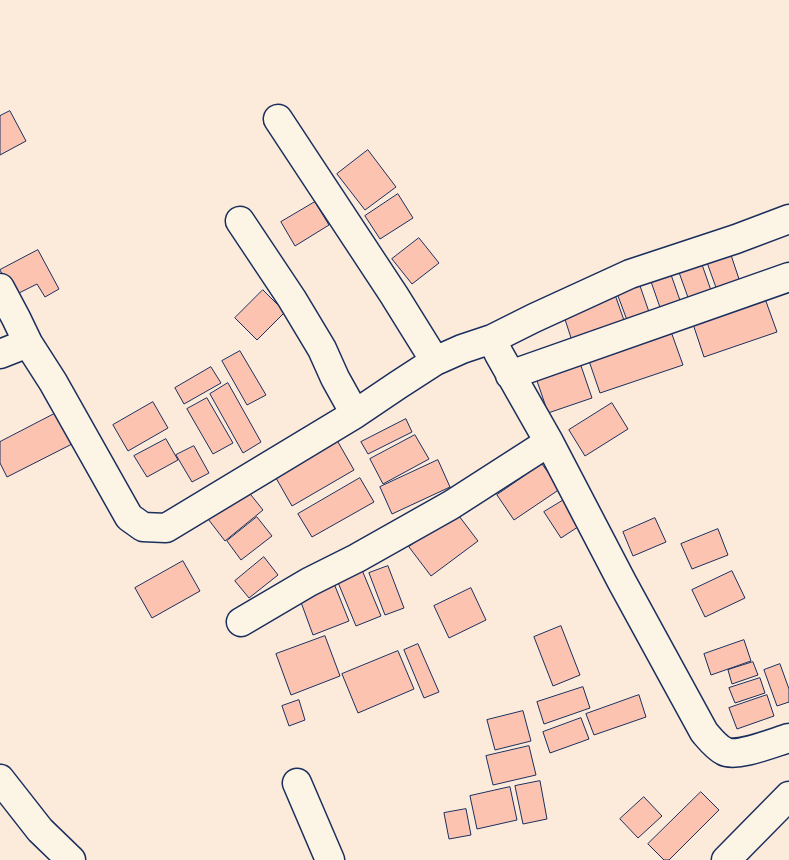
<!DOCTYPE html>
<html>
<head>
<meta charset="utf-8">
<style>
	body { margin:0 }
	canvas { display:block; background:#fcebda }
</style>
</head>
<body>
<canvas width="789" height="860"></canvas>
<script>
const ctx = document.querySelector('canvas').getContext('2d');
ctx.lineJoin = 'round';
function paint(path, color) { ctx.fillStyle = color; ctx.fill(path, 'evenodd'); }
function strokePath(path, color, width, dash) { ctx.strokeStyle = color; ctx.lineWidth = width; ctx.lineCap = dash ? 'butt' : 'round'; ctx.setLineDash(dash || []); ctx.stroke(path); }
const building = new Path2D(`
	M 10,111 L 26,141 L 0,155 L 0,116 Z
	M 368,150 L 396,187 L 365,210 L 337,174 Z
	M 398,194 L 413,218 L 380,239 L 365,216 Z
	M 315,202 L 329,225 L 295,246 L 281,222 Z
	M 419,238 L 439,263 L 412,284 L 392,259 Z
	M 729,249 L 741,285 L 718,293 L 705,257 Z
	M 38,250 L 59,289 L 45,297 L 37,284 L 13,296 L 0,270 Z
	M 699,256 L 713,296 L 690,303 L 676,264 Z
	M 668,266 L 683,309 L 663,316 L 648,273 Z
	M 638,280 L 649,312 L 627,320 L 615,288 Z
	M 613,289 L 626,326 L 573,344 L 561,307 Z
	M 263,290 L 285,312 L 257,340 L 235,318 Z
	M 763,293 L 777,332 L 704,357 L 691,318 Z
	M 669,326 L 683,365 L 600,393 L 587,355 Z
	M 240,351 L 266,395 L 247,405 L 222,361 Z
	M 578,357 L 592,398 L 548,413 L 534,372 Z
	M 211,367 L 221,383 L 184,404 L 175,388 Z
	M 228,383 L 261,442 L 243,453 L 210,394 Z
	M 207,398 L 233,443 L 213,454 L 187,409 Z
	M 153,402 L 168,428 L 128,451 L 113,425 Z
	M 612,403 L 628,429 L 585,456 L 569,430 Z
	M 60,411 L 76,442 L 7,477 L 0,463 L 0,442 Z
	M 406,419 L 412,432 L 368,454 L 361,442 Z
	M 334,435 L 354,470 L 292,506 L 272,471 Z
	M 415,435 L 429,459 L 383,484 L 370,459 Z
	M 166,439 L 178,460 L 147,477 L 134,456 Z
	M 194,446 L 209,473 L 192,482 L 176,455 Z
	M 438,460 L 450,487 L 392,514 L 380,487 Z
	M 542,464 L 560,489 L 514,520 L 497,495 Z
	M 360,478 L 374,502 L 312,537 L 298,514 Z
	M 243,485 L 263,510 L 225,541 L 205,515 Z
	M 567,498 L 584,523 L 561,538 L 544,512 Z
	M 456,512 L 478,541 L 431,576 L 409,547 Z
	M 257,517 L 272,536 L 241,560 L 227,541 Z
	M 655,518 L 666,542 L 633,556 L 623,532 Z
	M 718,529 L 728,555 L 692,569 L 681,544 Z
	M 264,557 L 278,575 L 249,598 L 235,581 Z
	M 183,561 L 200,591 L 152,618 L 135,588 Z
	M 388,566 L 404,608 L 385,615 L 369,573 Z
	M 362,570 L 381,616 L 356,626 L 337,580 Z
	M 732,571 L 745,598 L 705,617 L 692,590 Z
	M 333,581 L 349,621 L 313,635 L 298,594 Z
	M 471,588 L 486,620 L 449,638 L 434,606 Z
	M 561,626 L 580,675 L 553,686 L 534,637 Z
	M 325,636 L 340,676 L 291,695 L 276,654 Z
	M 744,640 L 751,661 L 711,675 L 704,654 Z
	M 418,644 L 439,692 L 424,698 L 404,650 Z
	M 398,651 L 414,689 L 358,713 L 342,674 Z
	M 753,662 L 758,675 L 732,684 L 728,670 Z
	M 780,664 L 789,689 L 789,702 L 777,706 L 764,670 Z
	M 760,678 L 765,693 L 735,703 L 729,688 Z
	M 583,687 L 590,708 L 544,724 L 537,702 Z
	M 639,695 L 646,717 L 594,735 L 586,714 Z
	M 767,695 L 774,716 L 737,729 L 729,708 Z
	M 299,700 L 305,720 L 289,726 L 282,706 Z
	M 523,711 L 531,741 L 495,750 L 487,720 Z
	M 581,718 L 589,739 L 550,753 L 543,732 Z
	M 529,746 L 536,775 L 493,785 L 486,756 Z
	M 540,781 L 547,819 L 523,824 L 515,786 Z
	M 510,787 L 517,820 L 477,829 L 470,796 Z
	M 701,792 L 719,810 L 669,860 L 664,860 L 648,844 Z
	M 644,797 L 662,816 L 638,838 L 620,819 Z
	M 466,809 L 471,835 L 449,839 L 444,813 Z`);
paint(building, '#fcc4b0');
strokePath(building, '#1b2f5e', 1);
const minor = new Path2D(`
	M 278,119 L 394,295 L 435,361
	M 240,221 L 292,299 L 322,349 L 335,378 L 355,414
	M 0,288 L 16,318 L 28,343
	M 492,339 L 534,318 L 630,274 L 736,239 L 789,219
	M 0,354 L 28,343 L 53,382 L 129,517 L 143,527 L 166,528 L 355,414 L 398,385 L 435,361 L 462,349 L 492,339 L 499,354 L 549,442 L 622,582 L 704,732 C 710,739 716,747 724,751 C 736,758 775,742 789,738
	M 510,375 L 789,277
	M 241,622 L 309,582 L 357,558 L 451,505 L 549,442
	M 0,779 L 40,830 L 71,860
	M 297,783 L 330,860
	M 726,860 L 789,796`);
strokePath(minor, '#1b2f5e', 31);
strokePath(minor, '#fcf5e5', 28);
</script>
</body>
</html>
